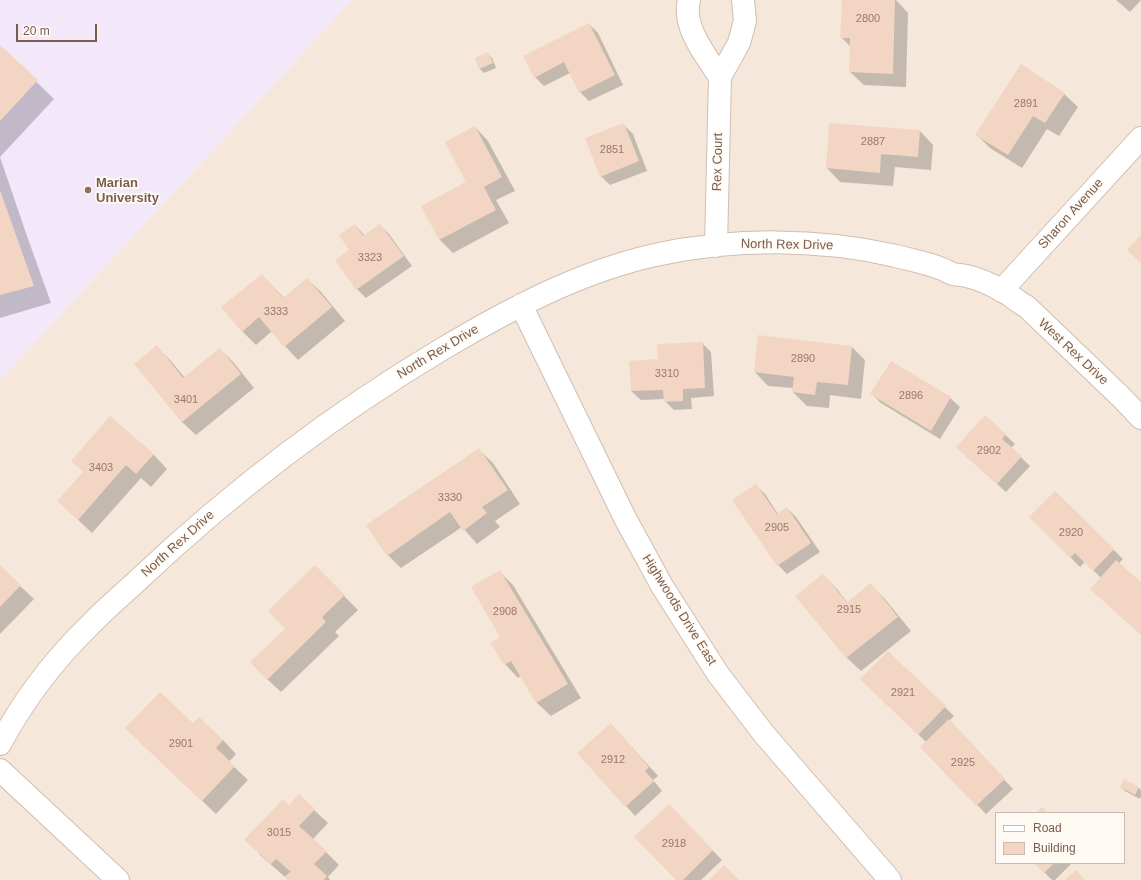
<!DOCTYPE html>
<html>
<head>
<meta charset="utf-8">
<style>
	body { margin:0 }
	#map { position:relative; width:1141px; height:880px; overflow:hidden; background:#fdf6ec; font-family:Arial,sans-serif }
	canvas { display:block }
	.legend { position:absolute; left:995px; top:812px; width:130px; height:52px; box-sizing:border-box; background:#fffaf3; border:1px solid #cabbb1; margin:0; padding:5px 7px; list-style:none; font-size:12px; color:#7a5c4d }
	.legend li { display:flex; align-items:center; gap:8px; height:20px }
	.legend b { width:20px; border:1px solid #cabbb1 }
	.scale { position:absolute; left:16px; top:24px; width:81px; height:18px; box-sizing:border-box; border:2px solid #7a5c4d; border-top:0; padding-left:5px; font-size:12px; line-height:14px; white-space:nowrap; color:#7a5c4d; -webkit-text-stroke:3px #fffaf3; paint-order:stroke }
</style>
</head>
<body>
<div id="map">
<canvas width="1141" height="880"></canvas>
<ul class="legend">
<li><b style="height:5px;background:#fff"></b>Road</li>
<li><b style="height:11px;background:#f3d5c3"></b>Building</li>
</ul>
<div class="scale">20 m</div>
</div>
<script>
const ctx = document.querySelector('canvas').getContext('2d');
ctx.lineJoin = 'round';
function paint(path, color) { ctx.fillStyle = color; ctx.fill(path, 'evenodd'); }
function strokePath(path, color, width, dash) { ctx.strokeStyle = color; ctx.lineWidth = width; ctx.lineCap = dash ? 'butt' : 'round'; ctx.setLineDash(dash || []); ctx.stroke(path); }
function drawText(font, color, halo, rows, align = 'center') {
  ctx.font = font + ' Arial,sans-serif'; ctx.lineWidth = 3.5; ctx.setLineDash([]); ctx.textBaseline = 'middle'; ctx.strokeStyle = halo; ctx.fillStyle = color; for (const [text, x, y, turn = 0] of rows) {
    ctx.save(); ctx.translate(x, y); ctx.rotate((+turn || 0) * Math.PI / 180); ctx.textAlign = isNaN(turn) ? turn : align; if (halo) ctx.strokeText(text, 0, 0); ctx.fillText(text, 0, 0); ctx.restore();
  }
}
paint(new Path2D(`
	M 352,0 L 1141,0 L 1141,880 L 0,880 L 0,380 ZM 996,813 L 1124,813 L 1124,863 L 996,863 Z`), '#f5e8da');
paint(new Path2D(`
	M 0,0 L 352,0 L 0,380 Z`), '#f3e8fa');
paint(new Path2D(`
	M 843,0 L 896,0 L 908,13 L 906,87 L 864,85 L 850,72 L 851,47 L 841,37 Z
	M 1116,0 L 1141,0 L 1130,12 Z
	M 589,24 L 598,33 L 623,85 L 589,101 L 580,92 L 570,73 L 544,86 L 535,77 Z
	M 0,46 L 54,99 L 0,157 L 27,236 L 51,303 L 0,318 Z
	M 488,54 L 492,58 L 496,68 L 484,73 L 480,69 L 476,59 Z
	M 1064,94 L 1078,107 L 1059,136 L 1047,129 L 1022,168 L 990,148 L 977,135 Z
	M 830,124 L 920,131 L 933,145 L 931,170 L 895,167 L 893,186 L 840,182 L 827,168 Z
	M 624,125 L 633,134 L 647,171 L 610,185 L 601,176 Z
	M 475,127 L 488,141 L 515,191 L 496,200 L 509,223 L 453,253 L 439,239 L 468,182 Z
	M 355,225 L 365,236 L 380,225 L 389,234 L 412,266 L 366,298 L 357,289 Z
	M 262,275 L 284,298 L 307,279 L 321,292 L 345,321 L 298,360 L 285,346 L 272,331 L 256,345 L 242,331 Z
	M 702,343 L 711,352 L 714,396 L 691,398 L 692,409 L 674,410 L 665,401 L 664,399 L 641,400 L 631,391 L 659,360 Z
	M 157,347 L 170,360 L 185,378 L 220,349 L 234,363 L 254,388 L 196,435 L 182,422 L 135,364 Z
	M 852,347 L 865,360 L 861,399 L 830,395 L 829,408 L 807,406 L 793,392 L 794,388 L 768,386 L 755,372 Z
	M 891,362 L 950,398 L 960,407 L 940,439 L 881,403 L 872,394 Z
	M 985,416 L 1015,444 L 1011,448 L 1030,466 L 1006,492 L 966,456 Z
	M 110,417 L 154,455 L 167,469 L 151,487 L 141,478 L 92,533 L 58,501 L 84,473 Z
	M 479,450 L 493,463 L 520,504 L 495,521 L 500,527 L 477,544 L 462,527 L 401,568 L 388,555 Z
	M 756,485 L 765,494 L 778,514 L 787,508 L 796,517 L 820,552 L 787,574 L 778,565 L 734,500 Z
	M 1055,492 L 1123,559 L 1119,563 L 1141,584 L 1141,635 L 1101,578 L 1085,562 L 1080,567 L 1030,517 Z
	M 0,567 L 34,599 L 0,634 Z
	M 315,567 L 358,610 L 335,632 L 339,636 L 281,692 L 267,679 L 286,629 Z
	M 500,572 L 513,585 L 581,698 L 551,716 L 537,703 L 521,676 L 518,678 L 505,664 L 502,637 Z
	M 823,575 L 837,589 L 848,603 L 870,584 L 884,598 L 911,631 L 861,671 L 847,658 L 797,596 Z
	M 888,652 L 954,716 L 949,721 L 1013,789 L 986,814 L 921,747 L 926,742 L 862,679 Z
	M 193,725 L 223,740 L 236,754 L 229,762 L 248,780 L 216,814 L 140,742 Z
	M 620,734 L 658,776 L 653,780 L 662,791 L 635,816 L 579,753 Z
	M 1121,787 L 1139,788 L 1141,790 L 1141,796 L 1140,799 L 1125,791 Z
	M 289,806 L 314,810 L 328,823 L 313,839 L 339,865 L 328,877 L 330,880 L 289,880 L 291,873 L 290,872 L 285,877 L 259,854 Z
	M 669,806 L 722,860 L 701,880 L 678,880 Z
	M 1035,863 L 1072,863 L 1055,880 L 1052,880 Z`), '#0003');
paint(new Path2D(`
	M 842,0 L 895,0 L 893,74 L 849,72 L 850,38 L 840,38 Z
	M 589,23 L 615,75 L 579,93 L 564,62 L 534,78 L 523,56 Z
	M 0,45 L 38,80 L 0,121 Z
	M 488,52 L 493,63 L 479,69 L 475,58 Z
	M 1021,64 L 1065,93 L 1045,123 L 1033,116 L 1008,155 L 975,135 Z
	M 624,123 L 639,161 L 600,177 L 585,138 Z
	M 829,123 L 920,130 L 918,157 L 881,154 L 880,173 L 826,168 Z
	M 475,126 L 502,177 L 484,187 L 496,210 L 439,240 L 421,206 L 466,182 L 445,142 Z
	M 0,190 L 34,286 L 0,295 Z
	M 355,224 L 363,236 L 380,224 L 404,256 L 356,290 L 335,260 L 349,250 L 339,235 Z
	M 1141,235 L 1141,263 L 1127,250 Z
	M 262,274 L 283,298 L 307,278 L 332,307 L 284,347 L 259,317 L 242,332 L 221,307 Z
	M 758,335 L 852,346 L 848,385 L 817,382 L 815,395 L 792,392 L 794,377 L 754,372 Z
	M 703,342 L 705,388 L 683,389 L 683,401 L 664,402 L 663,390 L 631,391 L 629,361 L 658,359 L 657,344 Z
	M 157,345 L 183,378 L 220,348 L 241,374 L 182,422 L 134,364 Z
	M 891,361 L 951,397 L 931,431 L 870,394 Z
	M 985,415 L 1006,434 L 1002,439 L 1022,456 L 997,484 L 956,447 Z
	M 110,416 L 154,454 L 136,474 L 126,465 L 78,520 L 57,501 L 83,472 L 71,461 Z
	M 479,448 L 508,490 L 482,507 L 487,513 L 463,531 L 450,512 L 387,556 L 366,525 Z
	M 756,484 L 777,514 L 787,507 L 811,543 L 777,566 L 732,500 Z
	M 1055,491 L 1114,549 L 1093,571 L 1075,553 L 1070,558 L 1029,517 Z
	M 1116,560 L 1141,582 L 1141,635 L 1090,589 Z
	M 0,565 L 21,585 L 0,607 Z
	M 315,565 L 345,595 L 322,617 L 326,622 L 267,680 L 250,662 L 285,629 L 268,611 Z
	M 500,570 L 568,684 L 536,703 L 511,661 L 504,665 L 490,643 L 500,637 L 471,587 Z
	M 823,574 L 847,602 L 871,583 L 898,617 L 846,658 L 795,596 Z
	M 888,651 L 946,706 L 918,735 L 860,679 Z
	M 160,692 L 193,723 L 199,717 L 223,740 L 216,748 L 235,766 L 202,801 L 125,728 Z
	M 949,719 L 1005,779 L 976,806 L 920,747 Z
	M 611,723 L 649,767 L 645,771 L 654,781 L 625,807 L 577,753 Z
	M 1124,779 L 1139,787 L 1135,795 L 1120,787 Z
	M 299,794 L 315,809 L 299,826 L 327,851 L 314,864 L 327,876 L 324,880 L 287,880 L 285,878 L 291,872 L 276,859 L 271,864 L 244,840 L 283,799 L 289,805 Z
	M 669,804 L 713,850 L 683,880 L 676,880 L 634,837 Z
	M 1042,807 L 1048,813 L 1036,813 Z
	M 1034,863 L 1054,863 L 1044,873 Z
	M 724,865 L 739,880 L 709,880 Z
	M 1076,870 L 1085,880 L 1064,880 Z`), '#f3d5c3');
const minor = new Path2D(`
	M 689,0 C 682,27 706,56 720,77 L 739,43 L 745,21 L 743,0
	M 716,246 L 720,77
	M 1001,291 L 1141,138
	M 521,305 L 625,518 L 662,586 L 718,674 L 764,734 L 890,880
	M 0,744 C 23,701 54,660 89,626 C 104,610 121,596 137,581 C 230,493 333,414 444,348 C 510,309 579,272 655,255 C 733,238 818,238 896,256 C 911,260 928,263 942,269 C 946,270 949,273 953,274 C 958,275 965,275 970,277 C 980,279 989,284 998,288 C 1002,292 1008,293 1012,297 C 1017,300 1021,304 1026,306 L 1121,397 L 1141,418
	M 0,770 L 118,880`);
strokePath(minor, '#d1beb0', 24);
strokePath(minor, '#fff', 22);
for (const [x, y, r, color] of [
	[88,190,4,"#8d6e63"]
]) { const dot = new Path2D(); dot.arc(x, y, r, 0, 2 * Math.PI); ctx.fillStyle = color; ctx.fill(dot); strokePath(dot, '#fffaf3', 1.5); }
drawText('11px', '#987a6a', null, [
	["2800",868,19],
	["2891",1026,104],
	["2887",873,142],
	["2851",612,150],
	["3323",370,258],
	["3333",276,312],
	["2890",803,359],
	["3310",667,374],
	["2896",911,396],
	["3401",186,400],
	["2902",989,451],
	["3403",101,468],
	["3330",450,498],
	["2905",777,528],
	["2920",1071,533],
	["2915",849,610],
	["2908",505,612],
	["2921",903,693],
	["2901",181,744],
	["2912",613,760],
	["2925",963,763],
	["3015",279,833],
	["2918",674,844]
]);
drawText('13px', '#7a5c4d', '#fffaf3', [
	["Rex Court",718,162,-89],
	["Sharon Avenue",1071,214,-48],
	["North Rex Drive",787,245,1],
	["North Rex Drive",438,352,-31],
	["West Rex Drive",1073,352,43],
	["North Rex Drive",178,544,-42],
	["Highwoods Drive East",679,610,58]
]);
drawText('bold 13px', '#785e54', '#fffaf3', [
	["Marian",96,183],
	["University",96,198]
], 'left');
</script>
</body>
</html>
